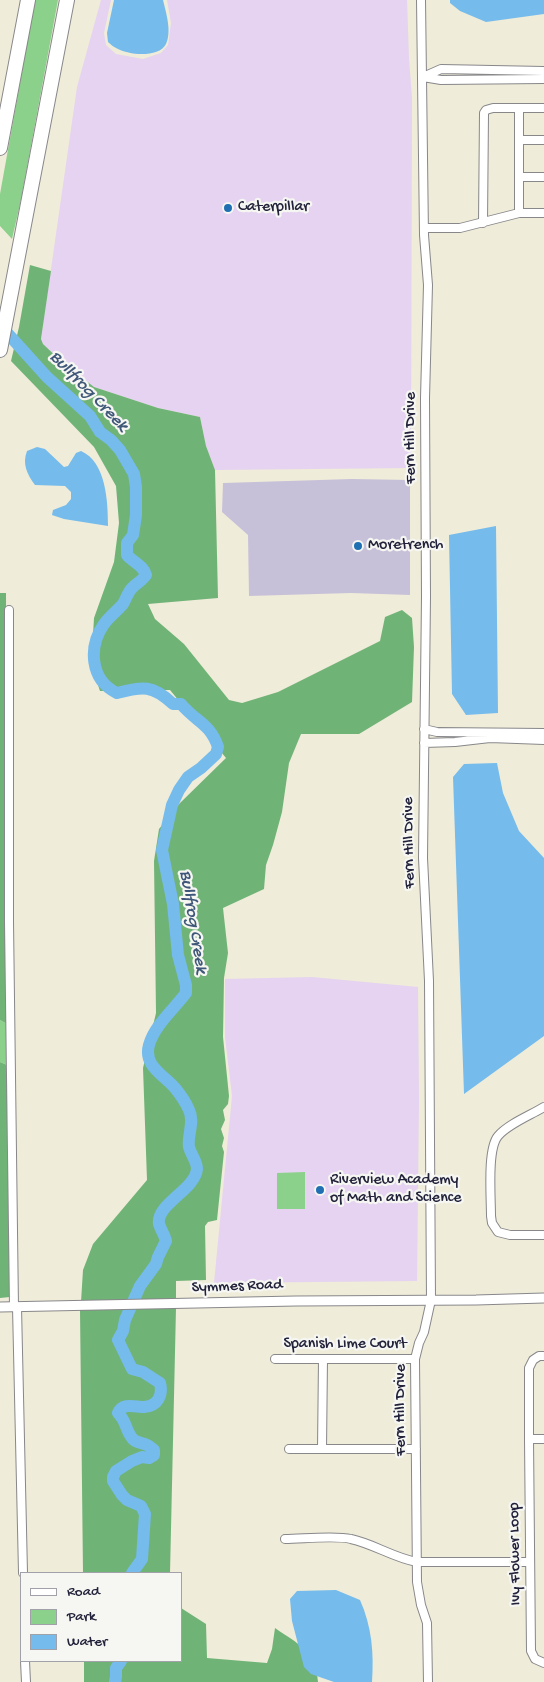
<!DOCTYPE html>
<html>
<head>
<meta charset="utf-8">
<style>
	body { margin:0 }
	#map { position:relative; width:544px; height:1682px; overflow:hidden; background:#efecd9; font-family:"Gochi Hand",sans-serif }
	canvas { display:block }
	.legend { position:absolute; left:20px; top:1572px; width:162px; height:90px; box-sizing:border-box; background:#f6f6f2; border:1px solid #a1a1a9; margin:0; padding:6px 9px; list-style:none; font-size:15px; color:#22223b }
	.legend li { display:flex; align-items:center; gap:10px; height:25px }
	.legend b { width:25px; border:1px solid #a1a1a9 }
</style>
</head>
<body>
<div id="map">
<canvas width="544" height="1682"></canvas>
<ul class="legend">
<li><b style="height:6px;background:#fff"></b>Road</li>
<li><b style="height:14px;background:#8bd18b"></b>Park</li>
<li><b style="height:14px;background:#75bbec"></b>Water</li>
</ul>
</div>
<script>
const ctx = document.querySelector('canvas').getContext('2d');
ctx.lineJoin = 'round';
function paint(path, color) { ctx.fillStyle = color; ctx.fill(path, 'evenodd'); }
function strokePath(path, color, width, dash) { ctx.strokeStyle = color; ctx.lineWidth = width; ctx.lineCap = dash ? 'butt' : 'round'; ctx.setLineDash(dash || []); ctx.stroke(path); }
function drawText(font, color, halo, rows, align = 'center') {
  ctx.font = font + ' "Gochi Hand",sans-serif'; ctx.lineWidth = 4.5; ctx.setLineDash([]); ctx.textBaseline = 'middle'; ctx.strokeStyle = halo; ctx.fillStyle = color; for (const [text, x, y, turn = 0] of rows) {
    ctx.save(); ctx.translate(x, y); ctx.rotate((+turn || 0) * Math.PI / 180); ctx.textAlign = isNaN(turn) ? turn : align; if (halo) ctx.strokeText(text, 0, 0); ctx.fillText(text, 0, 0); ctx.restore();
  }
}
paint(new Path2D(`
	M 101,0 L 111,0 L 104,33 L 106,45 L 116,54 L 143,59 L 161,53 L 168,45 L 171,23 L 167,0 L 407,0 L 409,59 L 412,98 L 411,468 L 215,470 L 206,446 L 200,417 L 158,408 L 94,387 L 62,362 L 43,344 L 41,339 L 77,87 Z
	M 312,977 L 418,987 L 419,1099 L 417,1281 L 214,1283 L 232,1096 L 225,1037 L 225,979 Z`), '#e5d3f1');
paint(new Path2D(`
	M 352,479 L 410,480 L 410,595 L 351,593 L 249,596 L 248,535 L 222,512 L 223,483 Z`), '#c7c0d9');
paint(new Path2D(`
	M 35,0 L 58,0 L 21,200 L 12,239 L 0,226 L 0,194 Z
	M 0,1020 L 7,1024 L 7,1065 L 0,1062 Z
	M 305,1172 L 305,1209 L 277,1209 L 277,1173 Z`), '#8bd18b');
paint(new Path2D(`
	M 30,265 L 51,271 L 41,339 L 43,344 L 62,362 L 94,387 L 158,408 L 200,417 L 206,446 L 215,470 L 218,598 L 148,604 L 155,619 L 184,644 L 229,700 L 242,703 L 278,692 L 380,641 L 385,617 L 402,610 L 412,618 L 414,647 L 412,702 L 359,734 L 301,734 L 289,763 L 282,812 L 273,845 L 266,865 L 264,889 L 223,908 L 228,953 L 224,978 L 223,1037 L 229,1096 L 228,1104 L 223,1110 L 225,1120 L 221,1129 L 224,1138 L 222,1146 L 224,1152 L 217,1220 L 208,1222 L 205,1226 L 206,1280 L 176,1281 L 176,1300 L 81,1302 L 83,1270 L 93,1244 L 147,1180 L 143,1068 L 156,1013 L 154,861 L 159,829 L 180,803 L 226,758 L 170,690 L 100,691 L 94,673 L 92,652 L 94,618 L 114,562 L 119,523 L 116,486 L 94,447 L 11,361 L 19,327 Z
	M 0,593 L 6,593 L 7,1024 L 0,1020 Z
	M 0,1062 L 7,1065 L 10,1297 L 0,1298 Z
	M 176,1308 L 170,1573 L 83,1573 L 80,1310 Z
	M 181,1608 L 206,1624 L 207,1658 L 267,1663 L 272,1649 L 275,1628 C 298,1644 316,1651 318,1682 L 84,1682 L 84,1661 L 181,1661 Z`), '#70b377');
paint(new Path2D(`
	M 114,0 L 163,0 C 166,13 172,31 166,44 C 159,58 129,55 118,49 C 114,47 111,45 108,42 L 107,33 Z
	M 450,0 L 544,0 L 544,14 L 486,22 L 460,11 L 450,3 Z
	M 37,447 L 45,449 L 64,467 L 68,466 L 76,453 L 81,451 C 106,462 108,501 108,526 L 64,519 L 52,515 L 53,510 L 66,505 L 71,499 L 71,492 L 65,486 L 35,485 C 27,474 22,464 27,451 Z
	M 496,526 L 498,713 L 466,715 L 452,694 L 449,535 Z
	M 497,763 L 503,793 L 519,831 L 544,858 L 544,1036 L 464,1094 L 453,777 L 464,764 Z
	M 336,1590 L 360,1600 C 372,1627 374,1653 372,1682 L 334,1682 L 311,1674 L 304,1667 L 292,1621 L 290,1599 L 297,1591 Z`), '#75bbec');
strokePath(new Path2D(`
	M 0,325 L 47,377 L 90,416 L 100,432 L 111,440 L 120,450 L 134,474 L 136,487 L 136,515 L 133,535 L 127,543 L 127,555 C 133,562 144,566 146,575 C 143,580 137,583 132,588 C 128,592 126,599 123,604 C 117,611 109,617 104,624 C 88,647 90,680 117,693 C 143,686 153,685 173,704 L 181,704 C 196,722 210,723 218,747 L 216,754 L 201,768 L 188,777 L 179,790 L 172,805 L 162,850 L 173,904 L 178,955 L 186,985 L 186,993 C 174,1009 154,1026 149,1045 C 143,1066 164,1075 175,1088 C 180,1094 186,1103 189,1110 C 195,1122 187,1135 189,1147 C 191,1155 197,1161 197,1169 C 195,1190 156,1204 159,1224 C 161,1230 165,1236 166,1241 L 158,1257 L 156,1264 L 140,1286 L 125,1320 L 123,1331 L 118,1340 L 132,1369 L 143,1372 L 160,1383 C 163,1395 158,1406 144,1407 C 135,1407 123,1402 118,1413 C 126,1421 125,1427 130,1435 C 134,1443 140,1442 147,1445 C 150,1446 151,1448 154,1450 L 154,1455 L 149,1458 L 142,1457 L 132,1461 L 116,1471 L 113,1477 L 113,1481 L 122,1495 L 127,1500 L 141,1506 L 145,1514 L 142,1559 L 132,1573
	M 115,1682 L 116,1677 L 116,1668 L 121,1661`), '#75bbec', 12);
const minor = new Path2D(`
	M 421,0 L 424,235 L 428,285 L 425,398 L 426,597 L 423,858 L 429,981 L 431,1300 L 424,1332 L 419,1343 L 415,1359 L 417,1582 L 421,1605 L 427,1623 L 428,1682
	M 423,77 L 441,69 L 544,71
	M 423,77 L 441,80 L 544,79
	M 519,140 L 544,140
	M 519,177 L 544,177
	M 519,213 L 519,108
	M 483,223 L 484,113 L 486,110 L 493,108 L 544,108
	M 424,228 L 460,228 L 519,213 L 544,213
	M 9,610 L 9,922 L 14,1307
	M 424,729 L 437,732 L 544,733
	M 424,743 L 455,742 L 490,738 L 544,740
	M 544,1107 C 531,1115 508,1124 498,1136 C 487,1149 491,1197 491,1216 L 492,1223 L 498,1232 L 510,1235 L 544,1235
	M 17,1307 L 23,1573
	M 544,1356 L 539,1356 L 533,1360 L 529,1368 L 529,1439 L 544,1439
	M 275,1359 L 415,1359
	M 529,1439 L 531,1651 L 535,1659 L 544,1663
	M 289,1449 L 416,1449
	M 322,1449 L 323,1359
	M 285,1539 C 302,1539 335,1535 351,1539 C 374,1544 394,1558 417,1562 L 529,1562
	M 25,1661 L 26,1682`);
const tertiary = new Path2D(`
	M 0,1307 L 296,1301 L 476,1300 L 544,1298`);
const motorway = new Path2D(`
	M 0,148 L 28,0
	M 0,350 L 67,0`);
strokePath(minor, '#88878a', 10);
strokePath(tertiary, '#88878a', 11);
strokePath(motorway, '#88878a', 16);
strokePath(minor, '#fff', 8);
strokePath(tertiary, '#fff', 9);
strokePath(motorway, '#fff', 14);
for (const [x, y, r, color] of [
	[228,208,5,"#1f6fb2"],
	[358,546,5,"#1f6fb2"],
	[320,1190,5,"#1f6fb2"]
]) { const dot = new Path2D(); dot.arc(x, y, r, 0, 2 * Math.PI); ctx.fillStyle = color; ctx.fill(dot); strokePath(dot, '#f6f6f2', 2); }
drawText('16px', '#22223b', '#f6f6f2', [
	["Caterpillar",238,208],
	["Moretrench",368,546],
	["Riverview Academy",330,1181],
	["of Math and Science",330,1199]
], 'left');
drawText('16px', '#22223b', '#f6f6f2', [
	["Fern Hill Drive",412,438,-90],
	["Fern Hill Drive",410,843,-91],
	["Symmes Road",237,1287,-2],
	["Spanish Lime Court",345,1345],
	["Fern Hill Drive",402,1410,-90],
	["Ivy Flower Loop",516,1554,-91]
]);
drawText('italic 18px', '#3f5879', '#f6f6f2', [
	["Bullfrog Creek",88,392,46],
	["Bullfrog Creek",192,922,81]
]);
</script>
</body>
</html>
